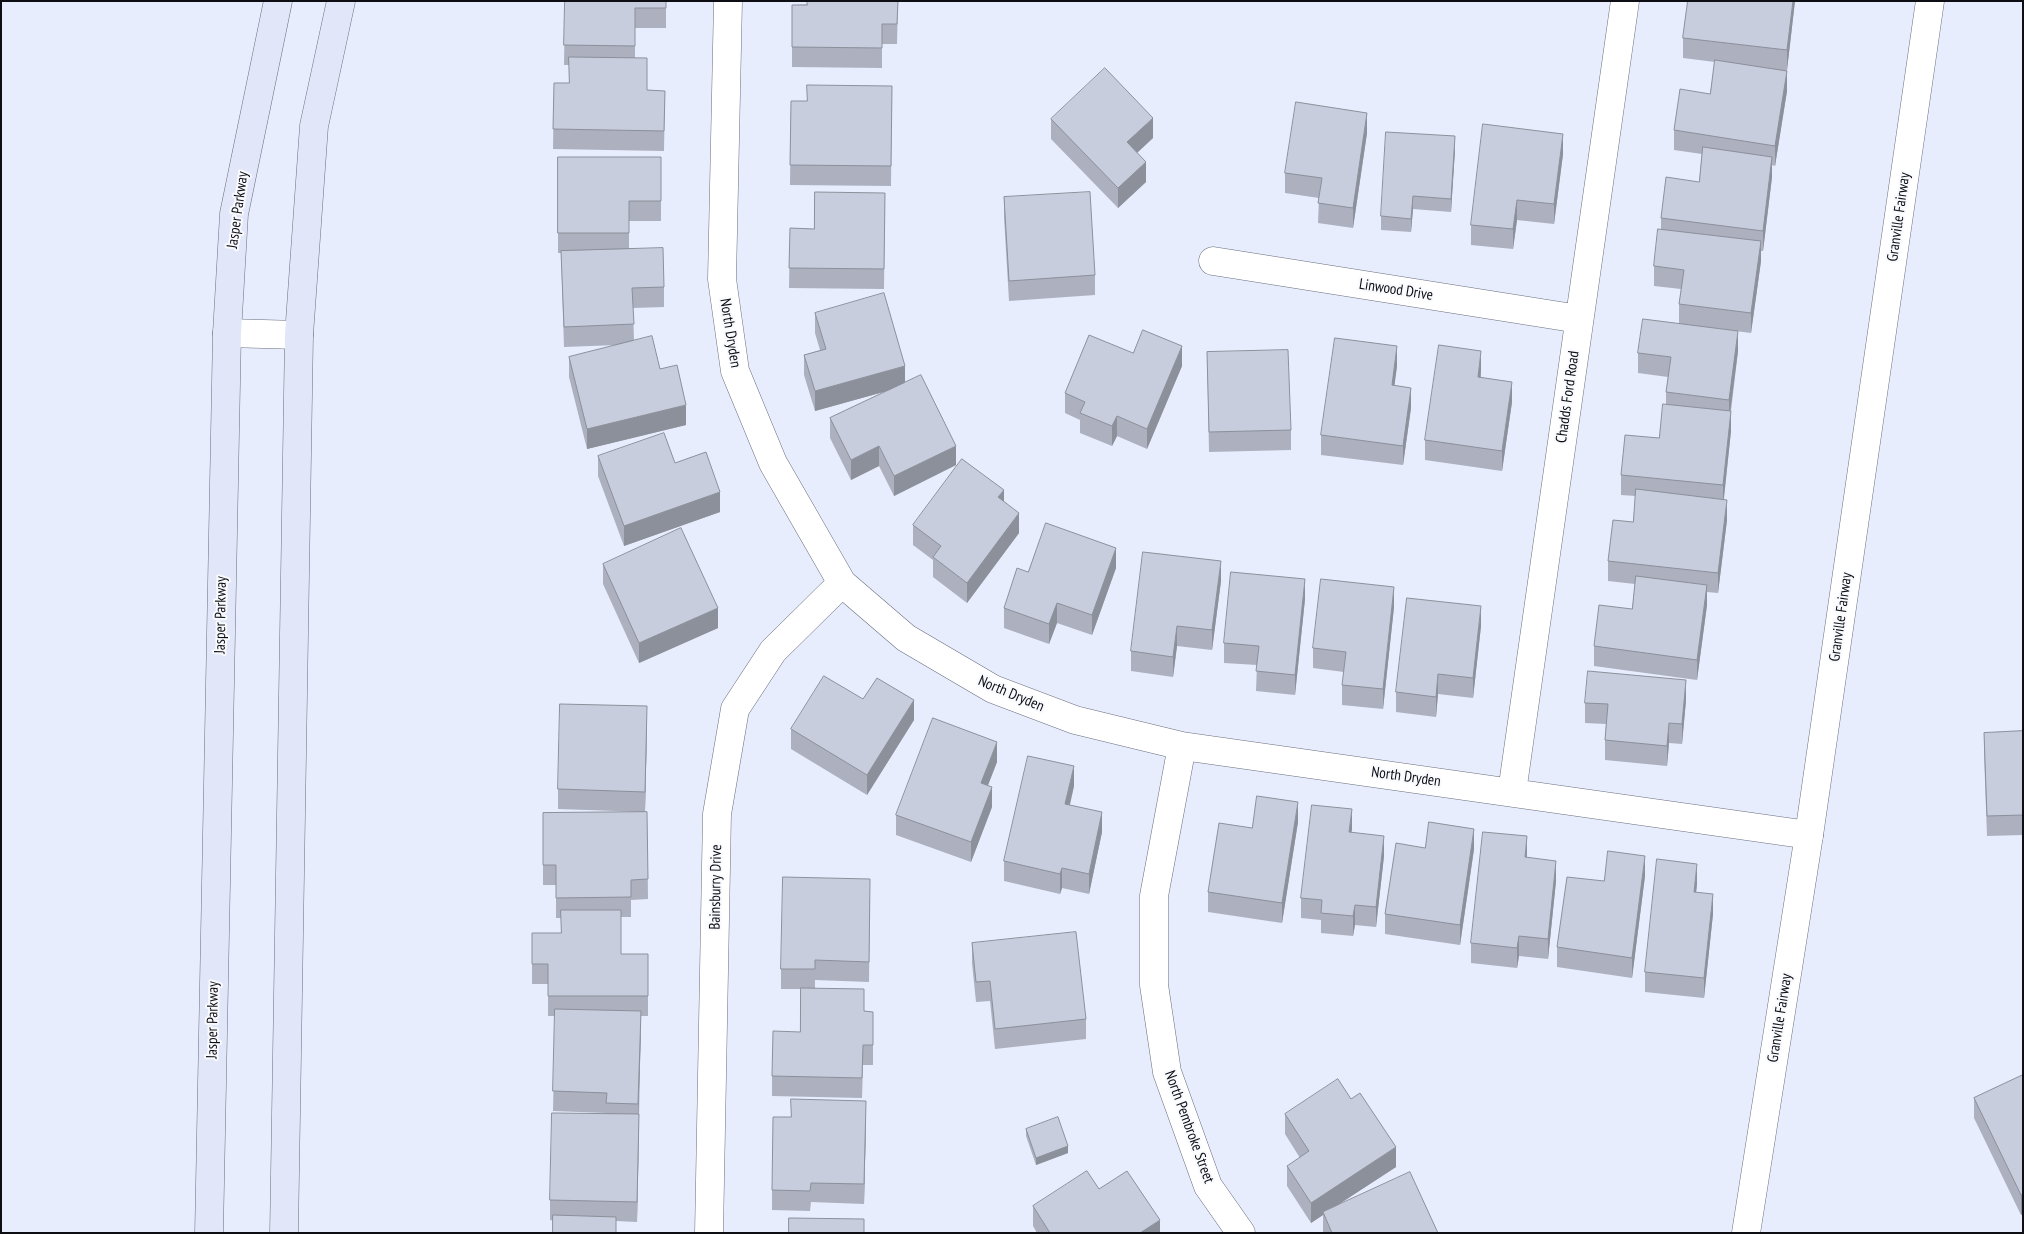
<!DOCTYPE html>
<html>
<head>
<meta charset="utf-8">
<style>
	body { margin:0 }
	#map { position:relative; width:2024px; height:1234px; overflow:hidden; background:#e8edfe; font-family:"PT Sans Narrow",sans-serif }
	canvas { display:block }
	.frame { position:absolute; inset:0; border:2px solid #0d0e14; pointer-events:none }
</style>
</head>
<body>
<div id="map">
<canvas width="2024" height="1234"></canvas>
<div class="frame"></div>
</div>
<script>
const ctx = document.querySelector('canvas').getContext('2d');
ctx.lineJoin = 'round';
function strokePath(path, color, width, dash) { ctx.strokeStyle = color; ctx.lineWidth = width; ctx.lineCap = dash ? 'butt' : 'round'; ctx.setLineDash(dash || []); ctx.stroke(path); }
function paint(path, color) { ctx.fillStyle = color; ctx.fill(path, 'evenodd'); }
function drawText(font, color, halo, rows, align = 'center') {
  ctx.font = font + ' "PT Sans Narrow",sans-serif'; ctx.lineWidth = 4; ctx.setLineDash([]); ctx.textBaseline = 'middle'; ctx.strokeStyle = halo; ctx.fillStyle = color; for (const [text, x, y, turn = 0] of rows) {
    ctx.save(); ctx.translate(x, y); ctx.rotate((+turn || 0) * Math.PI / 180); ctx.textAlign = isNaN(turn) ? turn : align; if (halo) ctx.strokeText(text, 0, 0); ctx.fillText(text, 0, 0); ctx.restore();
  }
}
const minor = new Path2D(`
	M 728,1 L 722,279 L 735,371 L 773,463 L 842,583 L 906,638 L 993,689 L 1075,720 L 1182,746 L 1809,835
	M 1213,261 L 1579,319
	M 1182,746 L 1154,896 L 1154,985 L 1167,1072 L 1208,1186 L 1241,1233
	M 1512,792 L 1625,1
	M 709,1233 L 717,814 L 735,709 L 773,651 L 842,583`);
const tertiary = new Path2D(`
	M 227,333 L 299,335
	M 1746,1233 L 1809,835 L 1930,1`);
const secondary = new Path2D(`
	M 209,1233 L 227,333 L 234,214 L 278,1
	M 284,1233 L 299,335 L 314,126 L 341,1`);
strokePath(minor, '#6a6f7e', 29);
strokePath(tertiary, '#6a6f7e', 29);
strokePath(secondary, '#6a6f7e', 29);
strokePath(minor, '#fff', 28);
strokePath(tertiary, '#fff', 28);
strokePath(secondary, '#e2e6f9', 28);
paint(new Path2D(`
	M 565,1 L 666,1 L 666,28 L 635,28 L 635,58 L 647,90 L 665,91 L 664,151 L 553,149 L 554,83 L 569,83 L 569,65 L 564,65 Z
	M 898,1 L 897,44 L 882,44 L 882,68 L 792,67 L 792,5 Z
	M 1688,1 L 1795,1 L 1787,70 L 1787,91 L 1775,166 L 1772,165 L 1772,177 L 1763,251 L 1761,251 L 1761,261 L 1751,333 L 1713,328 L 1738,351 L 1731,411 L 1731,431 L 1724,499 L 1727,520 L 1718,593 L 1707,592 L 1707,605 L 1697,680 L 1594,666 L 1594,646 L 1632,609 L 1635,584 L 1608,581 L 1608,561 L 1633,522 L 1636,496 L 1621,495 L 1621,475 L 1659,438 L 1666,404 L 1666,392 L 1668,377 L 1638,373 L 1638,353 L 1679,323 L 1679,304 L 1681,289 L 1654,286 L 1654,266 L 1661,229 L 1661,218 L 1699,182 L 1702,154 L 1674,150 L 1674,130 L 1710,94 L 1715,62 L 1683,58 L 1683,38 Z
	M 892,86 L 891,186 L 790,185 L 791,101 L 807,101 Z
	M 1051,119 L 1153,138 L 1137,153 L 1146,182 L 1118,208 L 1051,139 Z
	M 1367,133 L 1353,228 L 1318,223 L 1319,198 L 1285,193 L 1285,173 Z
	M 1455,150 L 1451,212 L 1413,209 L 1411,232 L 1381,230 L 1381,216 Z
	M 1563,154 L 1554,224 L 1517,220 L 1513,249 L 1471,245 L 1471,225 Z
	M 558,157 L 661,157 L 661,221 L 629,221 L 629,249 L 664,287 L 664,307 L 633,308 L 634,341 L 660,369 L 686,425 L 587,449 L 569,377 L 569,357 L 617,345 L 564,347 L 561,253 L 558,253 Z
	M 885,193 L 884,289 L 789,288 L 790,228 L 814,229 Z
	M 1004,197 L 1095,275 L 1095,295 L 1009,301 L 1004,217 Z
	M 815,313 L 905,382 L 956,465 L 894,496 L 879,466 L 851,480 L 830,438 L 830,418 L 887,391 L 815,411 L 804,375 L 804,355 L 820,350 L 815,333 Z
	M 1207,352 L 1291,430 L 1291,450 L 1209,452 Z
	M 1133,353 L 1182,366 L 1147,449 L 1117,436 L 1112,446 L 1080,433 L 1080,420 L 1065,413 L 1065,393 Z
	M 1397,366 L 1394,385 L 1411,408 L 1403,465 L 1321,455 L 1321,435 Z
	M 1481,371 L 1481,377 L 1512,402 L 1502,471 L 1425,460 L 1425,440 Z
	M 598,456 L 675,463 L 720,512 L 624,546 L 598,476 Z
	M 1004,502 L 1019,533 L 967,603 L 933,577 L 933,560 L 913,545 L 913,525 Z
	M 603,564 L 718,628 L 639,663 L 603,584 Z
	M 1116,568 L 1092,635 L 1057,623 L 1049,644 L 1004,628 L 1004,608 L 1028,572 Z
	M 1221,581 L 1212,650 L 1177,646 L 1173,677 L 1131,671 L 1131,651 Z
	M 1305,599 L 1295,695 L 1256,691 L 1257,665 L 1224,663 L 1224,643 Z
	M 1394,607 L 1383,709 L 1342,705 L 1342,685 L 1344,672 L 1313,668 L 1313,648 Z
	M 1481,626 L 1473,698 L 1438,694 L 1436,717 L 1396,712 L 1396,692 Z
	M 863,699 L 914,720 L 867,795 L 791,749 L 791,729 Z
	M 1686,700 L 1682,744 L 1669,743 L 1667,766 L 1605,760 L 1605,740 L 1606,724 L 1585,723 L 1585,703 Z
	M 647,726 L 645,812 L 558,809 L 558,789 Z
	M 2023,731 L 2023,835 L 1987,836 L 1984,753 L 1984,733 Z
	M 997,762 L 988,785 L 992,807 L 971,862 L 896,835 L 896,815 Z
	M 1074,786 L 1070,805 L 1102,832 L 1089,894 L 1062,888 L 1060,894 L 1004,881 L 1004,861 Z
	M 647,812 L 648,899 L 631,900 L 631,917 L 621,917 L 621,954 L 648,954 L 648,1016 L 641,1016 L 637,1222 L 616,1221 L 616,1233 L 550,1220 L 550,1200 L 606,1114 L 606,1113 L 553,1111 L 555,1016 L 548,1016 L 548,984 L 532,984 L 532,933 L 561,933 L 561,918 L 556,918 L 556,885 L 543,885 L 543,813 Z
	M 1298,822 L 1282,923 L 1208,912 L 1208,892 L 1252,828 Z
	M 1352,829 L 1351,832 L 1384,856 L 1376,927 L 1355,925 L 1353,936 L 1321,933 L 1321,920 L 1301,918 L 1301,898 Z
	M 1425,848 L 1474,849 L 1460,945 L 1385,934 L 1385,914 Z
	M 1645,876 L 1632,978 L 1557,967 L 1557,947 L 1604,881 Z
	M 1556,881 L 1548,959 L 1519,956 L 1517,968 L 1471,963 L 1471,943 Z
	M 1697,884 L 1696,892 L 1713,914 L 1704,998 L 1645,992 L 1645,972 Z
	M 870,899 L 869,982 L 815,980 L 815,988 L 864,1011 L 873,1012 L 873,1065 L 863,1065 L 862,1098 L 772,1096 L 772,1076 L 800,1032 L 801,989 L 781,989 L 781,969 Z
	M 972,943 L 1086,1019 L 1086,1039 L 995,1049 L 990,1001 L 976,1002 L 972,963 Z
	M 2023,1075 L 2021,1215 L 1974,1118 L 1974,1098 Z
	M 1285,1114 L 1396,1167 L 1336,1206 L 1438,1233 L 1323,1233 L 1323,1215 L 1311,1223 L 1287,1186 L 1287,1166 L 1300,1158 L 1285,1134 Z
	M 866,1121 L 864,1204 L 811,1202 L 810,1211 L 772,1210 L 772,1190 Z
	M 1026,1129 L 1068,1153 L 1036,1165 L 1026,1136 Z
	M 1099,1189 L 1160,1233 L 1037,1233 L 1033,1226 L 1033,1206 Z`), '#acb0bf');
paint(new Path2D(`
	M 1793,1 L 1795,1 L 1787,70 L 1787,50 Z
	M 1787,71 L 1787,91 L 1775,166 L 1775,146 Z
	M 1367,113 L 1367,133 L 1353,228 L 1353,208 Z
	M 1153,118 L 1153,138 L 1127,162 L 1127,142 Z
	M 1563,134 L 1563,154 L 1554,224 L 1554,204 Z
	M 1455,136 L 1455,150 L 1451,212 L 1451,199 Z
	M 1772,157 L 1772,177 L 1763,251 L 1763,231 Z
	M 1146,162 L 1146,182 L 1118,208 L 1118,188 Z
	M 1413,196 L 1413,209 L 1411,232 L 1411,219 Z
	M 1517,200 L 1517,220 L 1513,249 L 1513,229 Z
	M 1761,241 L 1761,261 L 1751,333 L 1751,313 Z
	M 1738,331 L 1738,351 L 1729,420 L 1729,400 Z
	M 1182,346 L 1182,366 L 1147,449 L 1147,429 Z
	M 1397,346 L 1397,366 L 1392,405 L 1392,385 Z
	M 1481,351 L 1481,371 L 1478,397 L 1478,377 Z
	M 905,366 L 905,386 L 815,411 L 815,391 Z
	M 1512,382 L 1512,402 L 1502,471 L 1502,451 Z
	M 1411,388 L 1411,408 L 1403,465 L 1403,446 Z
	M 686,405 L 686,425 L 587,449 L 587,429 Z
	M 1731,411 L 1731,431 L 1723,505 L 1723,485 Z
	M 1117,416 L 1117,436 L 1112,446 L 1112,426 Z
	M 879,446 L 879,466 L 851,480 L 851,460 Z
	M 956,446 L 956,465 L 894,496 L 894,476 Z
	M 1004,490 L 1004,510 L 998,497 Z
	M 720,492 L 720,512 L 624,546 L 624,526 Z
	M 1727,500 L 1727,520 L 1718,593 L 1718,573 Z
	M 1019,513 L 1019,533 L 967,603 L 967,583 Z
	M 1116,548 L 1116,568 L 1092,635 L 1092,615 Z
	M 1221,561 L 1221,581 L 1212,650 L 1212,630 Z
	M 1305,579 L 1305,599 L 1295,695 L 1295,675 Z
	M 1707,585 L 1707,605 L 1697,680 L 1697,660 Z
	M 1394,587 L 1394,607 L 1383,709 L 1383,689 Z
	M 1057,603 L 1057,623 L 1049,644 L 1049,624 Z
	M 1481,606 L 1481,626 L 1473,698 L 1473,678 Z
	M 718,608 L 718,628 L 639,663 L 639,643 Z
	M 1177,626 L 1177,646 L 1173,677 L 1173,657 Z
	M 1438,674 L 1438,694 L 1436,717 L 1436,697 Z
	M 1686,680 L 1686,700 L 1682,744 L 1682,724 Z
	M 914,700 L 914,720 L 867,795 L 867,775 Z
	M 647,706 L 647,726 L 645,812 L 645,792 Z
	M 1669,723 L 1669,743 L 1667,766 L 1667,746 Z
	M 997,742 L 997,762 L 981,803 L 981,783 Z
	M 1074,766 L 1074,786 L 1065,824 L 1065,804 Z
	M 992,787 L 992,807 L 971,862 L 971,842 Z
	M 1298,802 L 1298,822 L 1282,923 L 1282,903 Z
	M 1352,809 L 1352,829 L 1349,852 L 1349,832 Z
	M 1102,812 L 1102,832 L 1089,894 L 1089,874 Z
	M 1474,829 L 1474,849 L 1460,945 L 1460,925 Z
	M 1384,836 L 1384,856 L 1376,927 L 1376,907 Z
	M 1527,836 L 1527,856 L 1525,877 L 1525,857 Z
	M 1645,856 L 1645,876 L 1632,978 L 1632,958 Z
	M 1556,861 L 1556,881 L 1548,959 L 1548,939 Z
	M 1697,864 L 1697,884 L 1694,912 L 1694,892 Z
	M 1062,868 L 1062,888 L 1060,894 L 1060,874 Z
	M 1713,894 L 1713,914 L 1704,998 L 1704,978 Z
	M 1355,905 L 1355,925 L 1353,936 L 1353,916 Z
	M 1519,936 L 1519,956 L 1517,968 L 1517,948 Z
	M 641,1011 L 641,1031 L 638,1124 L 638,1104 Z
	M 866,1101 L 866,1121 L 864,1204 L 864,1184 Z
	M 639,1114 L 639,1134 L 637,1222 L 637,1202 Z
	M 1068,1146 L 1068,1153 L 1036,1165 L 1036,1158 Z
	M 1396,1147 L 1396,1167 L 1324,1214 L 1323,1212 L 1323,1215 L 1311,1223 L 1311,1203 Z
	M 2023,1194 L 2023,1214 L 2021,1215 L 2021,1195 Z
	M 1160,1220 L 1160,1233 L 1140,1233 Z`), '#8c909b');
const building = new Path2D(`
	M 565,1 L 666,1 L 666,8 L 635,8 L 635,46 L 564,45 Z
	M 807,1 L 898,1 L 897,24 L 882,24 L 882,48 L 792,47 L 792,5 L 807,5 Z
	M 1688,1 L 1793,1 L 1787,50 L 1683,38 Z
	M 569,57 L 647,58 L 647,90 L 665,91 L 664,131 L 553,129 L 554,83 L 569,83 Z
	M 1715,60 L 1787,71 L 1775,146 L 1674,130 L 1680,89 L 1710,94 Z
	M 1105,68 L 1153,118 L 1127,142 L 1146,162 L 1118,188 L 1051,119 Z
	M 807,85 L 892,86 L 891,166 L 790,165 L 791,101 L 807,101 Z
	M 1296,102 L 1367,113 L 1353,208 L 1318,203 L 1322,178 L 1285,173 Z
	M 1483,124 L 1563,134 L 1554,204 L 1517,200 L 1513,229 L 1471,225 Z
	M 1386,132 L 1455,136 L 1451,199 L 1413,196 L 1411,219 L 1381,216 Z
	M 1703,147 L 1772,157 L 1763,231 L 1661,218 L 1666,177 L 1699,182 Z
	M 558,157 L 661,157 L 661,201 L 629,201 L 629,233 L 558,233 Z
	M 815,192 L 885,193 L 884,269 L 789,268 L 790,228 L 814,229 Z
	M 1090,192 L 1095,275 L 1009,281 L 1004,197 Z
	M 1658,229 L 1761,241 L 1751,313 L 1679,304 L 1684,270 L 1654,266 Z
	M 663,248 L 664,287 L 632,288 L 634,324 L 564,327 L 561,251 Z
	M 884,293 L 905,366 L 815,391 L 804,355 L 826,349 L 815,313 Z
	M 1643,319 L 1738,331 L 1729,400 L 1666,392 L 1671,357 L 1638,353 Z
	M 1143,330 L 1182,346 L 1147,429 L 1117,416 L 1112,426 L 1080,413 L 1085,402 L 1065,393 L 1089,335 L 1133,353 Z
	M 652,336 L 660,369 L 677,365 L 686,405 L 587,429 L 569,357 Z
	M 1335,338 L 1397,346 L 1392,385 L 1411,388 L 1403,446 L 1321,435 Z
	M 1439,345 L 1481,351 L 1478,377 L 1512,382 L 1502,451 L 1425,440 Z
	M 1288,350 L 1291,430 L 1209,432 L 1207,352 Z
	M 921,375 L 956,446 L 894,476 L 879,446 L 851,460 L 830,418 Z
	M 1663,404 L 1731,411 L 1723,485 L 1621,475 L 1625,435 L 1659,438 Z
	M 664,433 L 675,463 L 706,452 L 720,492 L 624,526 L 598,456 Z
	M 962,459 L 1004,490 L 998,497 L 1019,513 L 967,583 L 933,557 L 941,546 L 913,525 Z
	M 1636,489 L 1727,500 L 1718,573 L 1608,561 L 1613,520 L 1633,522 Z
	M 1046,523 L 1116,548 L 1092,615 L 1057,603 L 1049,624 L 1004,608 L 1017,568 L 1028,572 Z
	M 681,528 L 718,608 L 639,643 L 603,564 Z
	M 1143,552 L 1221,561 L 1212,630 L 1177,626 L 1173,657 L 1131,651 Z
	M 1231,572 L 1305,579 L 1295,675 L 1256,671 L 1259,646 L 1224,643 Z
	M 1636,576 L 1707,585 L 1697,660 L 1594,646 L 1599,605 L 1632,609 Z
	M 1321,579 L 1394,587 L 1383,689 L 1342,685 L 1346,652 L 1313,648 Z
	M 1407,598 L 1481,606 L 1473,678 L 1438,674 L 1436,697 L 1396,692 Z
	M 1588,671 L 1686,680 L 1682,724 L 1669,723 L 1667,746 L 1605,740 L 1608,704 L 1585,703 Z
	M 824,676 L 863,699 L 877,678 L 914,700 L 867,775 L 791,729 Z
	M 560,704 L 647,706 L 645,792 L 558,789 Z
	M 933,718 L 997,742 L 981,783 L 992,787 L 971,842 L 896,815 Z
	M 2023,731 L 2023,815 L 1987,816 L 1984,733 Z
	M 1028,756 L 1074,766 L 1065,804 L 1102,812 L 1089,874 L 1062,868 L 1060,874 L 1004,861 Z
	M 1257,796 L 1298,802 L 1282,903 L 1208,892 L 1219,823 L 1252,828 Z
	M 1312,805 L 1352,809 L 1349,832 L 1384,836 L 1376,907 L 1355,905 L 1353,916 L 1321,913 L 1322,900 L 1301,898 Z
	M 647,812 L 648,879 L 631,880 L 631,897 L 556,898 L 556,865 L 543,865 L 543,813 Z
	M 1429,822 L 1474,829 L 1460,925 L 1385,914 L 1396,843 L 1425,848 Z
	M 1483,832 L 1527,836 L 1525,857 L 1556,861 L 1548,939 L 1519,936 L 1517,948 L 1471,943 Z
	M 1608,851 L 1645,856 L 1632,958 L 1557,947 L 1567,877 L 1604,881 Z
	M 1657,859 L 1697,864 L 1694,892 L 1713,894 L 1704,978 L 1645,972 Z
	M 783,877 L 870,879 L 869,962 L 815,960 L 815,969 L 781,969 Z
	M 561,910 L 621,910 L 621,954 L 648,954 L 648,996 L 548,996 L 548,964 L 532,964 L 532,933 L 561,933 Z
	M 1076,932 L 1086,1019 L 995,1029 L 990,981 L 976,982 L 972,943 Z
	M 801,988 L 864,989 L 864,1011 L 873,1012 L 873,1045 L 863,1045 L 862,1078 L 772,1076 L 773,1031 L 800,1032 Z
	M 555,1009 L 641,1011 L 638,1104 L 606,1103 L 607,1093 L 553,1091 Z
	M 2023,1075 L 2023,1194 L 2021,1195 L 1974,1098 Z
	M 1338,1079 L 1351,1099 L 1360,1093 L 1396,1147 L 1311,1203 L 1287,1166 L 1309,1151 L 1285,1114 Z
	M 791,1099 L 866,1101 L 864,1184 L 811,1183 L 810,1191 L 772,1190 L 773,1117 L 791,1117 Z
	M 552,1113 L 639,1114 L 637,1202 L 550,1200 Z
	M 1058,1117 L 1068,1146 L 1036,1158 L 1026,1129 Z
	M 1087,1171 L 1099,1189 L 1127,1171 L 1160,1220 L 1140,1233 L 1050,1233 L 1033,1206 Z
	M 1410,1172 L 1438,1233 L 1332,1233 L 1323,1212 Z
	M 553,1215 L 616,1217 L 616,1233 L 553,1233 Z
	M 789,1218 L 864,1219 L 864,1233 L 789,1233 Z`);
paint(building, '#c8cdde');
strokePath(building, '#8c909b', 1);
drawText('15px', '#0d0e14', '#f9fafe', [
	["Jasper Parkway",238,210,-82],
	["Granville Fairway",1899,217,-82],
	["Linwood Drive",1396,290,9],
	["North Dryden",730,333,81],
	["Chadds Ford Road",1568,397,-82],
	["Jasper Parkway",221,615,-89],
	["Granville Fairway",1841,617,-82],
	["North Dryden",1011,694,23],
	["North Dryden",1406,777,8],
	["Bainsburry Drive",716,887,-89],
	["Granville Fairway",1780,1018,-81],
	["Jasper Parkway",213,1020,-89],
	["North Pembroke Street",1189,1127,70]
]);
</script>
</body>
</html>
